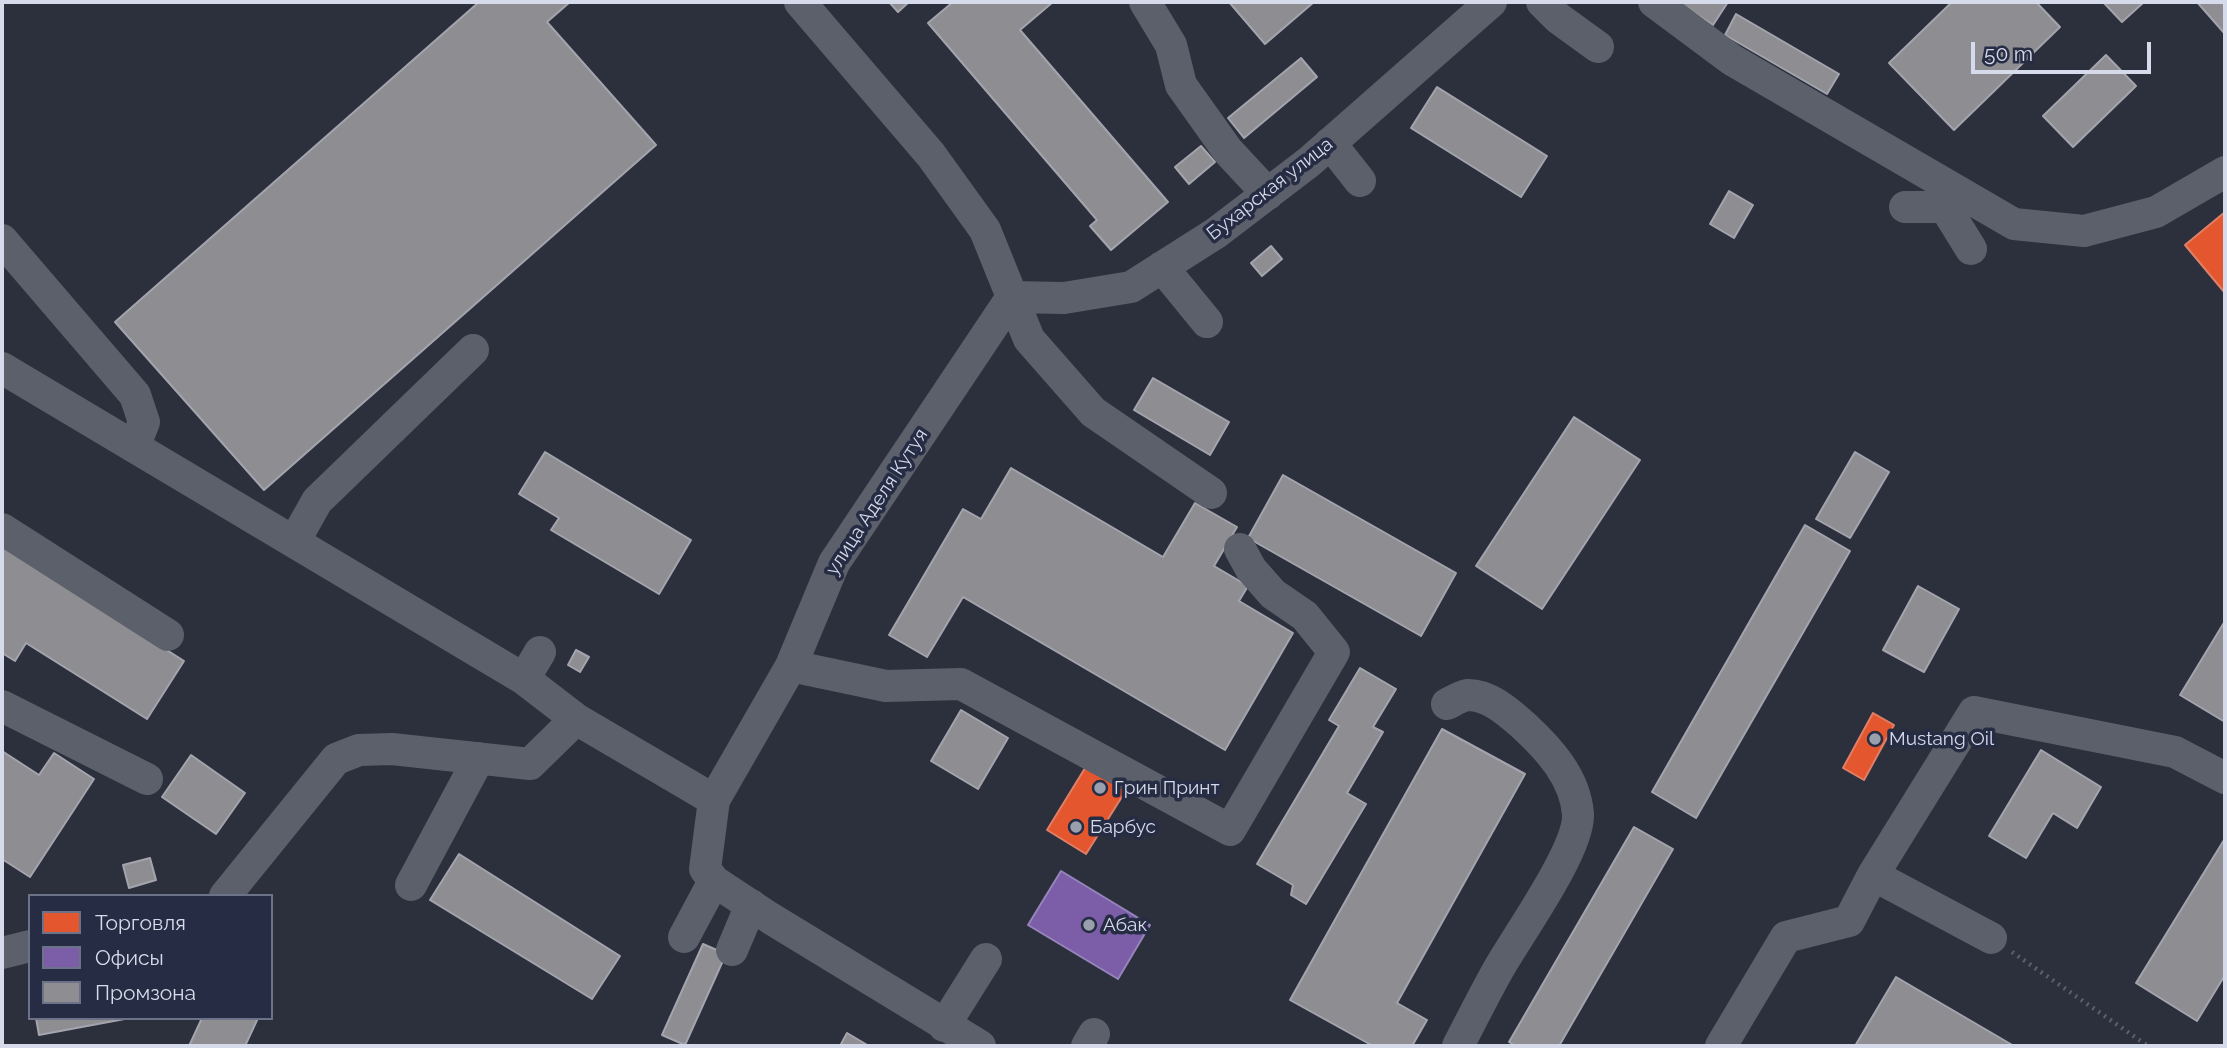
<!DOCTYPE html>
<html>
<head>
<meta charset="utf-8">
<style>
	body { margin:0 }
	#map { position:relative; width:2227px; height:1048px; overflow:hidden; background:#2c303d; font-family:Raleway,sans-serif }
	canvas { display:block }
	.frame { position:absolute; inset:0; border:4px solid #d6dbeb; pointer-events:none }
	.legend { position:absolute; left:28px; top:894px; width:245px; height:126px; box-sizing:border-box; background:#252c44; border:2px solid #6c7287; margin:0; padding:9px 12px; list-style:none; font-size:21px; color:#d6dbeb }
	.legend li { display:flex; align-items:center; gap:14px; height:35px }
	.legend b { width:35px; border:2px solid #6c7287 }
	.scale { position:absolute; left:1971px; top:42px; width:180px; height:32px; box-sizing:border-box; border:4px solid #d6dbeb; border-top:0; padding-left:9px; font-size:21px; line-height:24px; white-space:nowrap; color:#d6dbeb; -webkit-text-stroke:5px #252c44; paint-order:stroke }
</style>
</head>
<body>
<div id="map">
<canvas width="2227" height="1048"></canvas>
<div class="frame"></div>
<ul class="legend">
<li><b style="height:19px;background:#e4572e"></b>Торговля</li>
<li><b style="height:19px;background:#7b5ea7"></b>Офисы</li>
<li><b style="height:19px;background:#8d8d92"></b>Промзона</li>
</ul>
<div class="scale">50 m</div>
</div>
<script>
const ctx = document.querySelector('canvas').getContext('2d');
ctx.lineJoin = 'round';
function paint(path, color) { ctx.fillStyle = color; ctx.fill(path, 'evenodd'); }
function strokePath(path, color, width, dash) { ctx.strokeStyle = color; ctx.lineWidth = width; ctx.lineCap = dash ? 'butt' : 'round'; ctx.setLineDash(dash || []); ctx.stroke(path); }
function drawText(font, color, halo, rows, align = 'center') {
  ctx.font = font + ' Raleway,sans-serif'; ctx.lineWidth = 7; ctx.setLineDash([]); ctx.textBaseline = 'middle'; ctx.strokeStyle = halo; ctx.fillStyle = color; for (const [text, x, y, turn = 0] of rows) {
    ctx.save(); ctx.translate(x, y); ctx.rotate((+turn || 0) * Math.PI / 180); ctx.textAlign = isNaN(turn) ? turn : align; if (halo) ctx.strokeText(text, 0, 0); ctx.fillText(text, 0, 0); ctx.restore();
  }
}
const shops = new Path2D(`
	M 2225,212 L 2225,293 L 2185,245 Z
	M 1873,713 L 1894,725 L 1864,780 L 1843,768 Z
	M 1090,760 L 1130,784 L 1086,854 L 1047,830 Z`);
paint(shops, '#e4572e');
strokePath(shops, '#e07f67', 2);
const offices = new Path2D(`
	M 1061,871 L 1150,925 L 1118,979 L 1028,925 Z`);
paint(offices, '#7b5ea7');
strokePath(offices, '#9684bb', 2);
const industry = new Path2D(`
	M 479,2 L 570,2 L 547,22 L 656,145 L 264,490 L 115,322 Z
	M 889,2 L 909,2 L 898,12 Z
	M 953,2 L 1053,2 L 1020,30 L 1168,202 L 1111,250 L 1090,226 L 1097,220 L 928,23 Z
	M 1229,2 L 1314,2 L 1265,44 Z
	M 1678,2 L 1728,2 L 1713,25 Z
	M 1952,2 L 2036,2 L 2060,27 L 1954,130 L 1889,63 Z
	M 2103,2 L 2144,2 L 2122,22 Z
	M 2197,2 L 2225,2 L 2225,34 Z
	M 1736,14 L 1839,74 L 1827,94 L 1725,35 Z
	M 2106,55 L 2136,86 L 2073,147 L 2043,116 Z
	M 1301,58 L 1317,77 L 1244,138 L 1228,118 Z
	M 1437,87 L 1547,156 L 1521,197 L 1411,128 Z
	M 1201,146 L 1215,162 L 1189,184 L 1175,167 Z
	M 1729,191 L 1753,205 L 1734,238 L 1710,224 Z
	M 1271,246 L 1282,259 L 1262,276 L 1251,263 Z
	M 1153,378 L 1229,422 L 1210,455 L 1134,410 Z
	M 1574,417 L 1640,460 L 1542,609 L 1476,566 Z
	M 545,452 L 691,540 L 659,594 L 551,530 L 559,518 L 519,494 Z
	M 1855,452 L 1889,472 L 1850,538 L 1816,519 Z
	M 1011,468 L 1163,557 L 1195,503 L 1237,527 L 1214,566 L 1248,586 L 1239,601 L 1293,633 L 1225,750 L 963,597 L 927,657 L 889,635 L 963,509 L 981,519 Z
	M 1283,475 L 1456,573 L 1421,636 L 1248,538 Z
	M 1805,525 L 1850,551 L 1696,818 L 1652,792 Z
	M 2,545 L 184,661 L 147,719 L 26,643 L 15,661 L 2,653 Z
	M 1918,586 L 1959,609 L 1924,672 L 1883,650 Z
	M 2225,621 L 2225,722 L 2180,695 Z
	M 576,650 L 589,657 L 580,672 L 568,665 Z
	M 1360,668 L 1396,689 L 1373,727 L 1383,732 L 1347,793 L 1366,804 L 1306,904 L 1291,895 L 1293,885 L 1257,864 L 1339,726 L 1329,720 Z
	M 961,710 L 1008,738 L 978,789 L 931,761 Z
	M 1442,729 L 1525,774 L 1397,1003 L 1427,1020 L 1412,1046 L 1373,1046 L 1290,1000 Z
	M 2041,750 L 2101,787 L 2077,828 L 2053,813 L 2026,858 L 1989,836 Z
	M 2,751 L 39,775 L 54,753 L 94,779 L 30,877 L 2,859 Z
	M 191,755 L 245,793 L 216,834 L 162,797 Z
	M 1634,827 L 1673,849 L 1559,1046 L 1516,1046 L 1509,1042 Z
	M 2224,840 L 2225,975 L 2197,1021 L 2136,983 Z
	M 459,854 L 620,956 L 592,999 L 430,900 Z
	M 150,858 L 156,880 L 129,888 L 123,865 Z
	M 703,944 L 726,954 L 685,1045 L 662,1035 Z
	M 1896,977 L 2014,1046 L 1855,1046 Z
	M 36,1018 L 130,1018 L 39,1035 Z
	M 202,1018 L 258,1018 L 245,1046 L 189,1046 Z
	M 847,1033 L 869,1046 L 840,1046 Z`);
paint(industry, '#8d8d92');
strokePath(industry, '#a3a4ad', 2);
strokePath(new Path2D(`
	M 2012,952 L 2148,1046`), '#5d606a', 4.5, [2, 5]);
strokePath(new Path2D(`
	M 800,2 L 931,155 L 985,230 L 1029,339 L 1093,412 L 1211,493
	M 1145,2 L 1171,45 L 1181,85 L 1228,151 L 1268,194
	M 1542,2 L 1558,18 L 1598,47
	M 1654,2 L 1732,60 L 2014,224 L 2084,231 L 2156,212 L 2225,172
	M 1330,143 L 1360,181
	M 1905,207 L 1945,207 L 1959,192
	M 1945,207 L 1971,249
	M 2,240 L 135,395 L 144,422 L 134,447
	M 1162,267 L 1207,322
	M 1012,297 L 1064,298 L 1131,287 L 1216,233 L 1309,162 L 1491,2
	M 2,368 L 524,679 L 576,719 L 714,800
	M 2,529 L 168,635
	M 294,542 L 317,501 L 473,350
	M 791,666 L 886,686 L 961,684 L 1230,830 L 1334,652 L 1305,616 L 1273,594 L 1251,569 L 1240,549
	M 524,679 L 540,652
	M 1447,704 C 1453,701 1461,696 1467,695 C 1488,694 1508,712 1523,725 C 1549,749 1575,777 1578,814 C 1580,849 1517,936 1498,970 C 1484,995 1471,1021 1458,1046
	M 2,706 L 147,779
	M 1873,875 L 1974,712 L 2175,752 L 2225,778
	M 411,885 L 479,758
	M 225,896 L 336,759 L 359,750 L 392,749 L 530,764 L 576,719
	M 684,937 L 714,881
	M 732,950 L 751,905
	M 2,953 L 30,946
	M 944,1026 L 986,959
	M 980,1046 L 770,918 L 714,881 L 705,869 L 714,800 L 791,666 L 834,563 L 1012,297
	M 1087,1046 L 1094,1034
	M 1721,1046 L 1786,937 L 1849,921 L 1873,875 L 1991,938`), '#5c606a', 32);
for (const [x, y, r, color] of [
	[1875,739,7,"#9a9fae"],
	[1100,788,7,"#9a9fae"],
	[1076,827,7,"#9a9fae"],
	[1089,925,7,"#9a9fae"]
]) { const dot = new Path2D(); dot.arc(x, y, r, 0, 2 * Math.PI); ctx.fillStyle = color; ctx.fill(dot); strokePath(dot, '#252c44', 2.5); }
drawText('19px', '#d6dbeb', '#252c44', [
	["Бухарская улица",1270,189,-38],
	["улица Аделя Кутуя",877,502,-57]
]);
drawText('19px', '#d6dbeb', '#252c44', [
	["Mustang Oil",1889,739],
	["Грин Принт",1114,788],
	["Барбус",1090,827],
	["Абак",1103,925]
], 'left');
</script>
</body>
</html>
